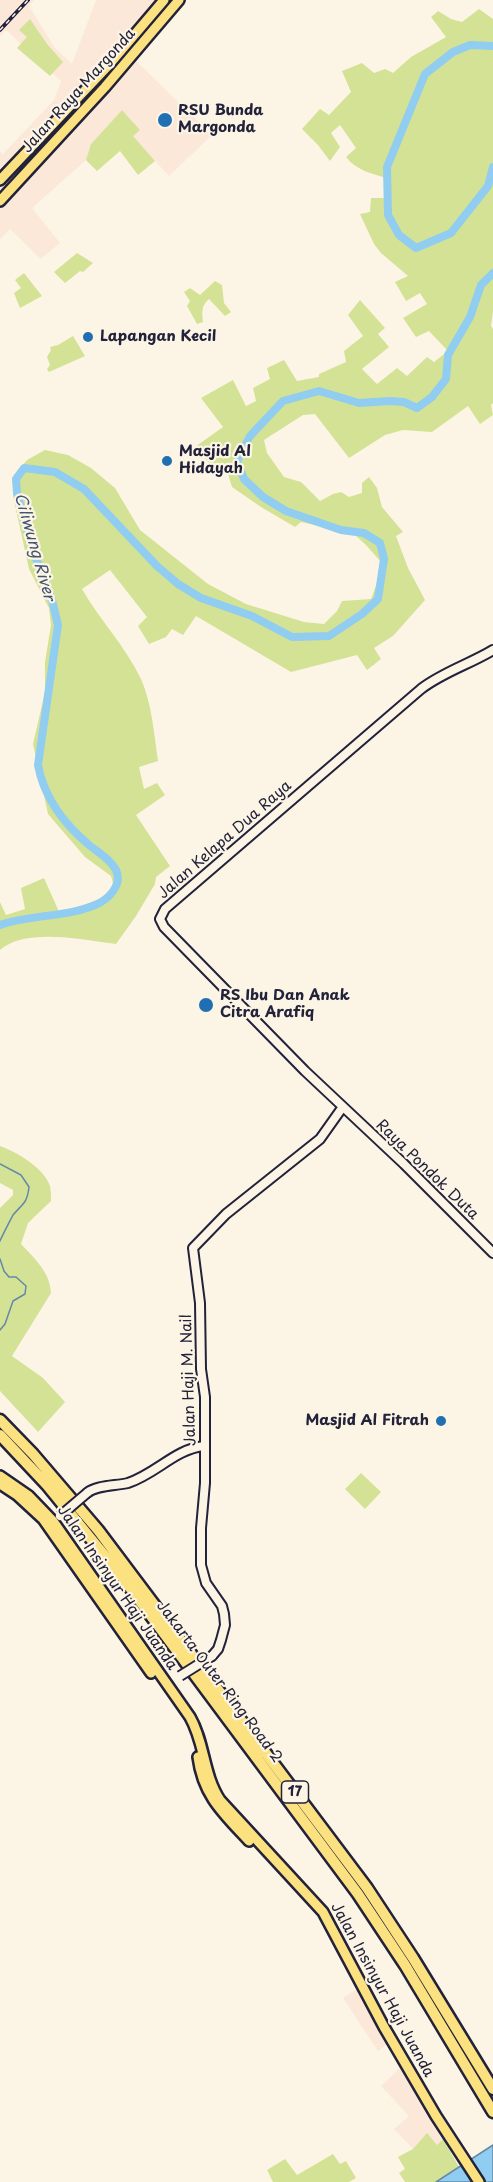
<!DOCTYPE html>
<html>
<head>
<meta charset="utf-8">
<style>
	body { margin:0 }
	canvas { display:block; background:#fcf5e5 }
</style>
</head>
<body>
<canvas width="493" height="2182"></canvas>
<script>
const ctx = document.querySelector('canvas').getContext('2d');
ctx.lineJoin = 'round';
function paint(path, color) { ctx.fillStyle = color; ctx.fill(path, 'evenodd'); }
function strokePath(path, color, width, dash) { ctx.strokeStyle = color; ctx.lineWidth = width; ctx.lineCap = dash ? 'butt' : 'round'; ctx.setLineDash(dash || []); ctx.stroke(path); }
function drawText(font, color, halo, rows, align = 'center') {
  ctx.font = font + ' "Playpen Sans",sans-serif'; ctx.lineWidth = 4.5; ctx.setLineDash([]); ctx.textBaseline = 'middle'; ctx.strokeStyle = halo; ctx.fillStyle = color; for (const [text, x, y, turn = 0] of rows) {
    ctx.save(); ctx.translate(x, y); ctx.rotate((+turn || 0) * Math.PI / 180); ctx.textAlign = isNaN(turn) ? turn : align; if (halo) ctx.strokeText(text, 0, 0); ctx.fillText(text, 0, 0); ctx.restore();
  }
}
paint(new Path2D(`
	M 0,0 L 34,0 L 29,6 L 55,48 L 72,64 L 96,0 L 182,0 L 134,59 L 212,135 L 169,176 L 132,136 L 140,130 L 122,110 L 91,144 L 86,160 L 32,208 L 60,243 L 41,259 L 10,229 L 0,239 L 0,151 L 3,154 L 54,100 L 61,81 L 6,30 L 0,36 Z
	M 357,1989 L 390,2042 L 378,2051 L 343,1998 Z
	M 401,2067 L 443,2139 L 437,2145 L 427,2134 L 413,2149 L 394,2129 L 409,2116 L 381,2086 Z`), '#fbe8d9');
paint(new Path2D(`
	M 479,9 L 493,19 L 493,312 L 491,326 L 493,329 L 493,403 L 491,405 L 493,415 L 480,424 L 468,406 L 432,432 L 403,430 L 385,435 L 349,458 L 315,414 L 303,415 L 264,440 L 267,453 L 284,477 L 301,482 L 320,501 L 333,494 L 341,492 L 349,497 L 362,493 L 362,483 L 369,477 L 377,488 L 382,507 L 403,532 L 396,536 L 408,568 L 425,600 L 393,636 L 374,648 L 381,659 L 367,670 L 357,655 L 291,672 L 196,616 L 183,635 L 172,629 L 166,637 L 149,644 L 138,626 L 147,617 L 110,570 L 82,589 C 99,619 126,647 141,679 C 152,704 154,734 158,761 L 139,767 L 144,789 L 157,783 L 165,795 L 136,815 L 170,866 L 156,877 L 155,884 L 136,916 L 116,944 C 84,940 26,927 0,950 L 0,902 L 6,915 L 25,909 L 21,888 L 44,878 L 60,914 L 107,897 L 114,887 L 111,876 L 85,857 L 48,814 L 33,744 L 45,692 L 45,662 L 51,625 L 49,608 L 29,569 L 13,496 L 14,475 L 27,460 L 45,450 L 68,455 L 91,468 L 115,488 L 140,530 L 208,584 L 246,604 L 304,622 L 324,624 L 337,611 L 342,601 L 371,599 L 377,583 L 380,561 L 366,545 L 354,534 L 301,522 L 295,527 L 261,507 L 232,487 L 227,471 L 218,473 L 195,447 L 223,427 L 201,398 L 233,380 L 246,406 L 256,401 L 253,388 L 270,379 L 267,368 L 284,360 L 297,381 L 319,377 L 319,374 L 346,362 L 344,351 L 363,336 L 348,315 L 360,300 L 385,328 L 378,334 L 389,347 L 362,369 L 377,384 L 397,368 L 407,376 L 427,357 L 434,362 L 448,351 L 429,331 L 416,337 L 403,318 L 427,304 L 420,293 L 406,301 L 395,282 L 408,276 L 381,253 L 374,244 L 360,214 L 370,212 L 371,198 L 388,198 L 387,178 C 372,174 356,170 346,157 L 356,148 L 340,125 L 331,133 L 340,147 L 330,161 L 318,145 L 302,129 L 320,109 L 329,115 L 351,92 L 342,71 L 362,63 L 374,73 L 385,69 L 393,73 L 411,57 L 446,37 L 431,17 L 438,11 L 451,19 L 462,22 Z
	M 30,19 L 47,44 L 63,62 L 50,76 L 17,48 L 27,37 L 19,30 Z
	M 122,110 L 140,130 L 133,136 L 155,161 L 138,175 L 120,151 L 97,171 L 86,160 L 91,144 Z
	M 77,253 L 93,263 L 83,272 L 80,271 L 65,283 L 54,272 Z
	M 24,273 L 42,296 L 20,308 L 14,293 L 21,288 L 15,280 Z
	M 215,281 L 222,285 L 224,303 L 231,312 L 225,316 L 209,299 C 201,306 202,312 203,322 L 197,324 L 187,306 L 190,301 L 184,292 L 190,288 L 200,295 Z
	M 73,336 L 85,356 L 49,372 L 47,369 L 50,365 L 47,357 L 51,350 L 50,347 L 58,345 Z
	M 0,1146 C 17,1152 44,1168 50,1186 C 51,1190 51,1197 51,1201 L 28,1223 L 21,1244 C 35,1259 50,1272 51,1293 L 12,1356 L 43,1378 L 65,1402 L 38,1432 L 0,1391 L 0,1208 L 13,1195 L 13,1190 L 0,1183 Z
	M 361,1473 L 381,1492 L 365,1509 L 345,1489 Z
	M 427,2133 L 437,2145 L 443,2139 L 459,2167 L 436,2182 L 405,2182 L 399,2173 L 405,2169 L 398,2157 L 413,2149 Z
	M 333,2154 L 340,2164 L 346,2161 L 356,2178 L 349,2182 L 273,2182 L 267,2170 L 285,2159 L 297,2175 Z`), '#d4e296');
const water = new Path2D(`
	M 493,2145 L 493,2182 L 436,2182 Z`);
paint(water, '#90cdf0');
strokePath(water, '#6489a8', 1.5);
strokePath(new Path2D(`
	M 0,1164 L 21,1175 L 29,1187 C 27,1204 23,1203 13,1215 C 12,1217 1,1238 0,1241
	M 0,1259 L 4,1271 L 9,1277 L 16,1277 L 26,1286 L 25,1294 L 13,1301 L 5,1324 L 0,1330`), '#6489a8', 1.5);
strokePath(new Path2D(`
	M 493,46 L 470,45 L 453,52 L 425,74 L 387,167 L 388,215 L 399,235 L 416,248 L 451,233 L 488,186 L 493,167
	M 0,925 C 31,914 64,918 95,905 C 108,900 123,885 116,870 C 110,859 99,853 89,845 C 63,823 44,798 38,765 L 58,625 L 52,600 L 32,548 L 17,493 L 16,479 L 24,468 L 55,472 L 84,489 L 157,566 L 178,584 L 201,598 L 252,616 L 292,637 L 329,636 L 362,614 L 378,599 L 384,559 L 380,543 L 364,533 L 341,530 L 286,511 L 263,497 L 244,479 L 237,461 L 250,436 L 283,401 L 319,391 L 359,403 L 390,401 L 404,402 L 417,408 L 432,397 L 446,379 L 448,355 L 470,317 L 481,285 L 493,273`), '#90cdf0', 8);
const secondary = new Path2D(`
	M 493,650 C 470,664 443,672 421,689 L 165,909 L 160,919 L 164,927 L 305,1071 L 404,1164 L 493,1253
	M 87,1493 C 97,1485 115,1486 128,1483 C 156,1474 175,1449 204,1446
	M 212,1656 L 218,1649 L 221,1640 L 225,1625 L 224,1614 L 222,1606 L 206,1583 L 201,1565 L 201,1528 L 205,1483 L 205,1397 L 201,1369 L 200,1303 L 193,1248 L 226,1214 L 320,1139 L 342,1108`);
const primary = new Path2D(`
	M 0,180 L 107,67 L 164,0
	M 0,201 L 105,87 L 179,0`);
const trunk = new Path2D(`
	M 0,1476 L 29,1496 L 53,1521 L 190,1717 C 205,1743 203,1774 220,1800 L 323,1912 L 384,2027 L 436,2116 L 479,2182
	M 0,1484 L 17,1495 L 43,1519 L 151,1673
	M 198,1757 C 203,1796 224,1814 249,1841`);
const motorway = new Path2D(`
	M 0,1420 L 33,1454 L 98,1530 L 367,1888 L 413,1958 L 493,2089
	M 0,1435 L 47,1485 L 122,1577 L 358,1894 L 405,1965 L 493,2112`);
strokePath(secondary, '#22223b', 12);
strokePath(primary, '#22223b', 14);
strokePath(trunk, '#22223b', 14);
strokePath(motorway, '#22223b', 15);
strokePath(secondary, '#fcf5e5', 8);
strokePath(primary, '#fbe180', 9);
strokePath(trunk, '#fbe180', 9);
strokePath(motorway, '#fbe180', 10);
const rail = new Path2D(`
	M 0,30 L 28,0`);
strokePath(rail, '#22223b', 4);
strokePath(rail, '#fcf5e5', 1.5, [4.5]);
const secondaryBridge = new Path2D(`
	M 60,1516 L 87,1493
	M 180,1676 L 212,1656`);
strokePath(secondaryBridge, '#22223b', 12, []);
strokePath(secondaryBridge, '#fcf5e5', 8);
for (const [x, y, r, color] of [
	[165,120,8,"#1f6fb2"],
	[88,337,6,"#1f6fb2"],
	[167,461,6,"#1f6fb2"],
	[206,1005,8,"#1f6fb2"],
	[441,1421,6,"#1f6fb2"]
]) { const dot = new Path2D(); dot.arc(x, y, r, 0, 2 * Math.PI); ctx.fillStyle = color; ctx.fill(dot); strokePath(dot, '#fcf5e5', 2); }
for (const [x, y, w] of [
	[295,1792,27]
]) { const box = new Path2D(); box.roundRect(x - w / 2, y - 11, w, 22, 4.5); ctx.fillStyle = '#fcf5e5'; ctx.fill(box); strokePath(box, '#22223b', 1.5); }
drawText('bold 14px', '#22223b', null, [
	["17",295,1792]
]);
drawText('15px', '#22223b', '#fcf5e5', [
	["Jalan Raya Margonda",79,91,-48],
	["Jalan Kelapa Dua Raya",225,840,-41],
	["Raya Pondok Duta",427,1170,44],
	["Jalan Haji M. Nail",189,1380,-92],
	["Jalan Insinyur Haji Juanda",117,1588,55],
	["Jakarta Outer Ring Road 2",219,1682,53],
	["Jalan Insinyur Haji Juanda",382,1990,61]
]);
drawText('bold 15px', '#22223b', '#fcf5e5', [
	["RSU Bunda",178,111],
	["Margonda",178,128],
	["Lapangan Kecil",100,337],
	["Masjid Al",179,452],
	["Hidayah",179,469],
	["RS Ibu Dan Anak",220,996],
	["Citra Arafiq",220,1013],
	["Masjid Al Fitrah",429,1421,"right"]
], 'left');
drawText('italic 16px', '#435571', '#fcf5e5', [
	["Ciliwung River",34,547,74]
]);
</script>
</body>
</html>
